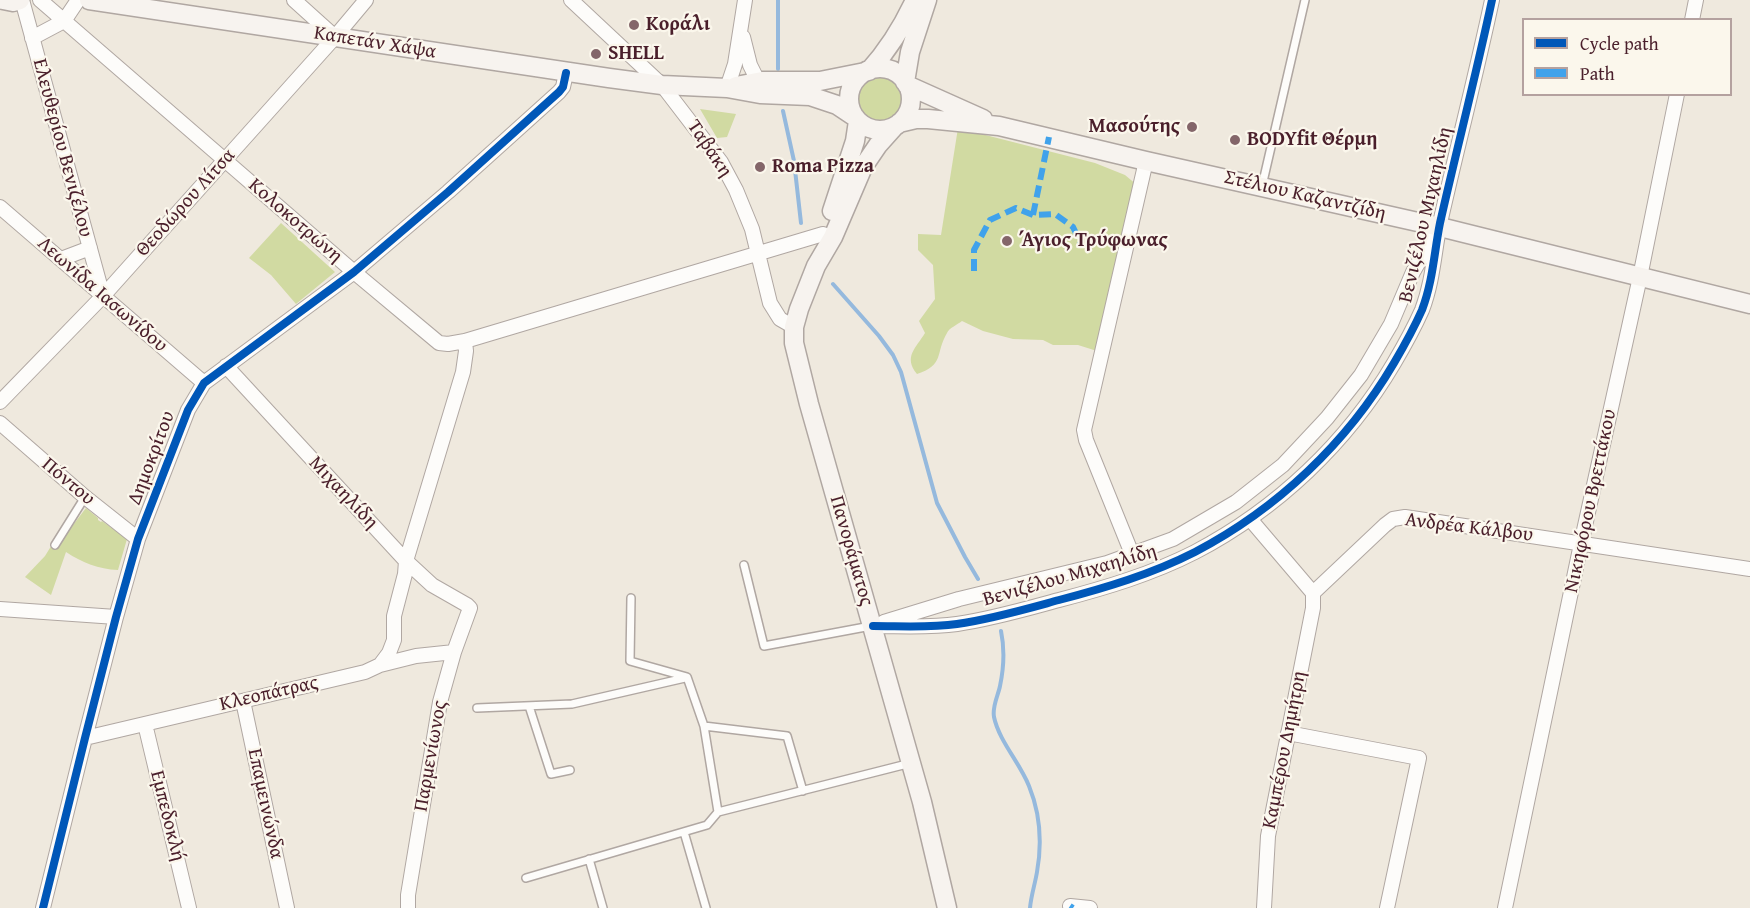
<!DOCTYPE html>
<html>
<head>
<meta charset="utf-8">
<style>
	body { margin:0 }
	#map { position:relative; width:1750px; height:908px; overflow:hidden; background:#efe9de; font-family:"Gentium Book Plus",serif }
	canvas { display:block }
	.legend { position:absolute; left:1522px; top:18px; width:210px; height:78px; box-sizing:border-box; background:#fbf7ec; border:2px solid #b4a19f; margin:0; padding:8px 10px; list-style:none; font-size:18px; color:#4a1f2b }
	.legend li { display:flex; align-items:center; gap:12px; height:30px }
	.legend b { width:30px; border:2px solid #b4a19f }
</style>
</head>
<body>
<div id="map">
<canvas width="1750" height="908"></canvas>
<ul class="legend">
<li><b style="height:8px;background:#0057b8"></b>Cycle path</li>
<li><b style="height:8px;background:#40a2eb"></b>Path</li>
</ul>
</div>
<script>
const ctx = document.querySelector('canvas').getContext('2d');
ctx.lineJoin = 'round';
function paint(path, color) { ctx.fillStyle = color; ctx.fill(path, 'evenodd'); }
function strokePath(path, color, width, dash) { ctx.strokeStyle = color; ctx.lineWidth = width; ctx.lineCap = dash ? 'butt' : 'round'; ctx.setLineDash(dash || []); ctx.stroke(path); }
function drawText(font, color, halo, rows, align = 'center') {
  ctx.font = font + ' "Gentium Book Plus",serif'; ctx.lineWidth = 4.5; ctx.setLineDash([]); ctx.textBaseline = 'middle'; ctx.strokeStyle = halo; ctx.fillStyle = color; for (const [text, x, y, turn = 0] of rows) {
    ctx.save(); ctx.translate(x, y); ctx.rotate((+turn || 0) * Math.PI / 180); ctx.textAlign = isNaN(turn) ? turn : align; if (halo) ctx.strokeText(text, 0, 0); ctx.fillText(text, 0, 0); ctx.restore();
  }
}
paint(new Path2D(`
	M857 99a24 24 0 1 1 48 0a24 24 0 1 1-48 0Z
	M 700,109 L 736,114 L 727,137 L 717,138 Z
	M 958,128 L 1095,163 L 1125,175 L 1137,185 L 1097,351 L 1078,345 L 1053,345 L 1043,340 L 1013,339 L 983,331 L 962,321 C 957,325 949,328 947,333 C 935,353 945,365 917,374 C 903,357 916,348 925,333 L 919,321 L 935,299 L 933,265 L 918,250 L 918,234 L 941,235 Z
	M 281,223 L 335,272 L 296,304 L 271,275 L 249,258 Z
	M 86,508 L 98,518 L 98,520 L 101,522 L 102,521 L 127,539 L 118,570 C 98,569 83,563 66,552 L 51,595 L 25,577 L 45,556 L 53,543 L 57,546 Z`), '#d1daa2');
strokePath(new Path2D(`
	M 778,69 L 778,0
	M 783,111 L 794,161 L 801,223
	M 833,284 L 879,336 L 893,355 L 901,372 L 937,503 L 965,557 L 978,579
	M 1001,631 C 1005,650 1004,667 1000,686 C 998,696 992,706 994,717 C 999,741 1020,763 1029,786 C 1040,813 1042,844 1037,872 C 1035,884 1031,896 1030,908`), '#95b9dd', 4);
const lane = new Path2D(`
	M 1262,186 L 1305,0
	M 55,545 L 85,497
	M 744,565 L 764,646 L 871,626
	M 631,598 L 630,661 L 687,677 L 704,726 L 718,812
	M 529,706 L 551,774 L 570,770
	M 477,708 L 572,704 L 685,678
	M 704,726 L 787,736 L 803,791
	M 684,832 L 706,908
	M 589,859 L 603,908
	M 526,878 L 707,825 L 718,812 L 911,763`);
const street = new Path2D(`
	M 22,0 L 103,296
	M 40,0 L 354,272 L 439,343 L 448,344 L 465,341 L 823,234
	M 294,0 L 335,37
	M 571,0 L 662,85 L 721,162 L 736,190 L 752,229 L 770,303 L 780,319 L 794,327
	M 1692,20 L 1696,0
	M 743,37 L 750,65 L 758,81
	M 32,38 L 64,21 L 78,0
	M 727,88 L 735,64 L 745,0
	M 0,207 L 204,383
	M 61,259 L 90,248
	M 226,366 L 406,561 L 432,585 L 467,605 L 470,608 L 454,652 L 440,702 L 408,895 L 408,908
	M 0,402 L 103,296 L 335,37 L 366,0
	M 0,423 L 85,497 L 138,539
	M 1250,519 L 1313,593 L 1385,525 L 1393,519 L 1405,517 L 1750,569
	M 1132,554 L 1086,440 L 1084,430 L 1146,161
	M 0,609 L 116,617
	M 884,622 L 959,599 L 1107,563 L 1173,539 L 1236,502 L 1283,465 L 1327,418 L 1361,375 L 1391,324 L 1413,272 L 1435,234
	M 873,626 C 901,626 930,628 957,624 C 992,619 1026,609 1059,600 C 1105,588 1152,574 1195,552 C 1277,509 1347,443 1394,363 C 1404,346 1414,328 1422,310 C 1433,281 1434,253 1440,223 C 1457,148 1476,75 1492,0
	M 380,665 L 389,653 L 394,640 L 394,616 L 405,574 L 406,561 L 463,372 L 466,351 L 465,341
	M 243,701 L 287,908
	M 145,724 L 189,908
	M 1288,733 L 1419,758 L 1387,908
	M 85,738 L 365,672 L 380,665 L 416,656 L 454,652
	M 1070,906 L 1090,908
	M 43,908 L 85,738 L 116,617 L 138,539 L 188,410 L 204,383 L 354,272 L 448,192 L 559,92 L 563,87 L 566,73
	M 1264,908 L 1268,836 L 1313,608 L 1313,593
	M 1505,908 L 1581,544 L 1640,277 L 1677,94`);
const secondary = new Path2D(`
	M 3,0 L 13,2 L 20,0
	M 89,0 L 609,78 L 662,85 L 727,88 L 760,94 L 810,96 L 837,105 L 855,117
	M849 99a31 31 0 1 1 62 0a31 31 0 1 1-62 0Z
	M 869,71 C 888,50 903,26 915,0
	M 905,82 L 910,52 L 927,0
	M 907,85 L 983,119
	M 736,86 L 762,81 L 820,81 L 865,72
	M 899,123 L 916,119 L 928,119 L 999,126 L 1146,161 L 1440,227 L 1750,304
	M 895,126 L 878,145 L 863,167 L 833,237 L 816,266 L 799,309 L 794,327 L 794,343 L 809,404 L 922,802 L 947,908
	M 832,211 L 855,141 L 858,121`);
strokePath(lane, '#b0a7a2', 10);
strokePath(street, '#b0a7a2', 16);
strokePath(secondary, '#b0a7a2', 21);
strokePath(lane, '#fdfcfa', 7);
strokePath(street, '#fdfcfa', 14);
strokePath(secondary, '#f7f3ef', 18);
strokePath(new Path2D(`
	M 1033,215 L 1049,137
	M 974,271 L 974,250 L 990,220 L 1016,208 L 1033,215 L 1055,214 L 1073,227 L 1082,246
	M 1070,906 L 1073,908`), '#40a2eb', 6, [12, 6]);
strokePath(new Path2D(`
	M 873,626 C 901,626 930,628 957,624 C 992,619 1026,609 1059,600 C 1105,588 1152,574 1195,552 C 1277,509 1347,443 1394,363 C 1404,346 1414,328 1422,310 C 1433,281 1434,253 1440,223 C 1457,148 1476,75 1492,0
	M 43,908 L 85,738 L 116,617 L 138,539 L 188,410 L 204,383 L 354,272 L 448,192 L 559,92 L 563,87 L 566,73`), '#0057b8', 8);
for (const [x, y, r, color] of [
	[634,25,6,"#84666a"],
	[596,54,6,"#84666a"],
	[1192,127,6,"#84666a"],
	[1235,140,6,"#84666a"],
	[760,167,6,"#84666a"],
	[1007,241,6,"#84666a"]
]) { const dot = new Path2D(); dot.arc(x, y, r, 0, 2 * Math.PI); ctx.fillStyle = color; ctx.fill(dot); strokePath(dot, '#fbf7ec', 2); }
drawText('bold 20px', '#4a1f2b', '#fbf7ec', [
	["Κοράλι",646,25],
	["SHELL",608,54],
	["Μασούτης",1180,127,"right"],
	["BODYfit Θέρμη",1247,140],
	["Roma Pizza",772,167],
	["Άγιος Τρύφωνας",1019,241]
], 'left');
drawText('20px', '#4a1f2b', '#fbf7ec', [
	["Καπετάν Χάψα",375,43,9],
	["Ελευθερίου Βενιζέλου",62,148,75],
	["Ταβάκη",709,149,56],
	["Στέλιου Καζαντζίδη",1305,196,13],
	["Θεοδώρου Λίτσα",186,203,-48],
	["Βενιζέλου Μιχαηλίδη",1426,215,-77],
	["Κολοκοτρώνη",295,221,41],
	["Λεωνίδα Ιασωνίδου",102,295,41],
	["Δημοκρίτου",152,458,-69],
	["Πόντου",68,482,40],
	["Μιχαηλίδη",343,493,47],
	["Νικηφόρου Βρεττάκου",1591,501,-78],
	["Ανδρέα Κάλβου",1469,528,7],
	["Πανοράματος",851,551,74],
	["Βενιζέλου Μιχαηλίδη",1070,576,-16],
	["Κλεοπάτρας",269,694,-13],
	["Καμπέρου Δημήτρη",1285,750,-79],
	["Παρμενίωνος",431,756,-80],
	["Επαμεινώνδα",265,804,78],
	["Εμπεδοκλή",167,816,76]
]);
</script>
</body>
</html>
